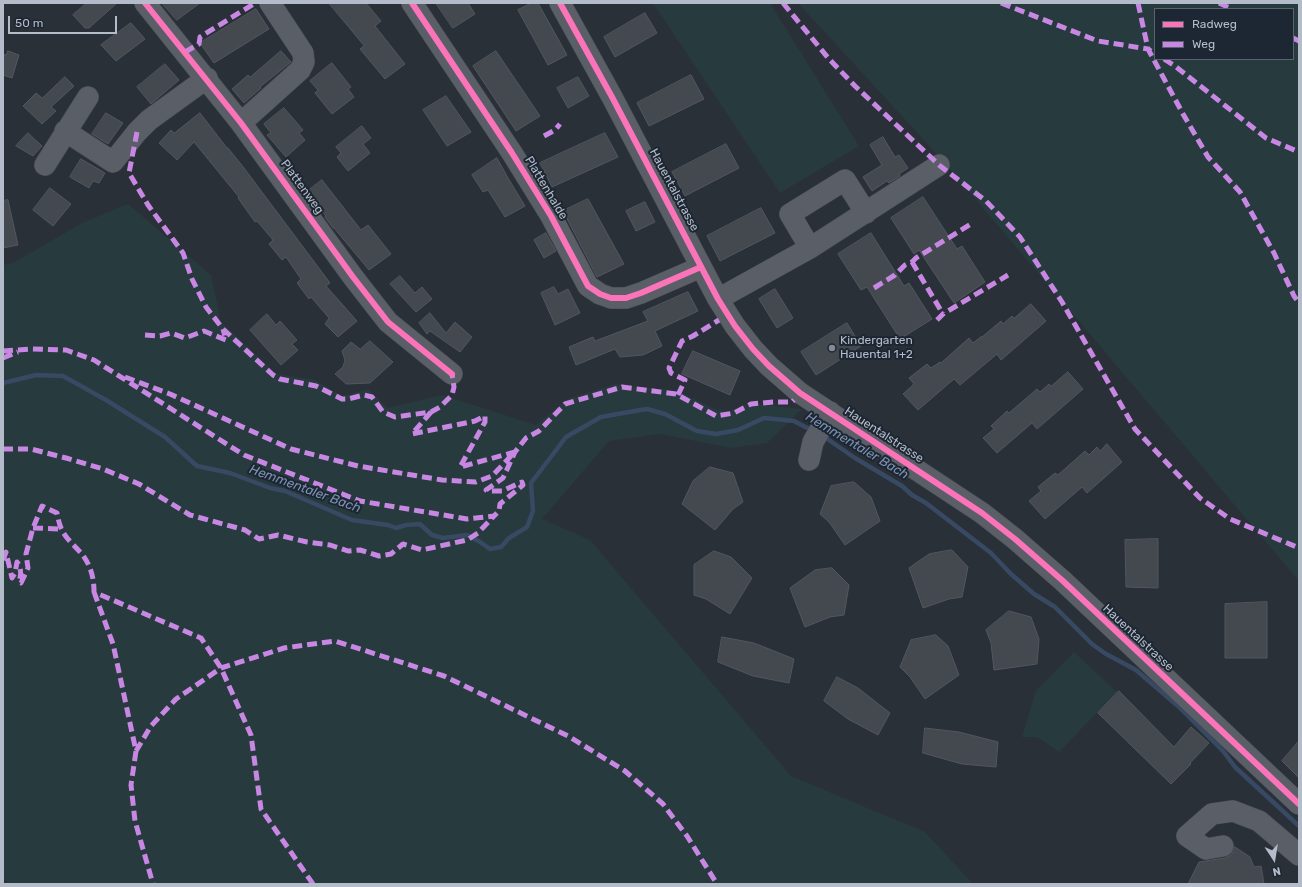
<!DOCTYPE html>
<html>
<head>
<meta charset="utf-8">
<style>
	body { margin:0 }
	#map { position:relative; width:1302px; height:887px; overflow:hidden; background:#2a3038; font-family:Rubik,sans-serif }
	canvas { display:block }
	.frame { position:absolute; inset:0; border:4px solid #b4bcc9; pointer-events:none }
	.legend { position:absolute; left:1154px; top:8px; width:140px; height:52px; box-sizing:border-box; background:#1d2633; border:1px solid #59626f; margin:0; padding:5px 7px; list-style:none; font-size:12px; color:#b4bcc9 }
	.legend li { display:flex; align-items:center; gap:8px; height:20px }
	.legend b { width:20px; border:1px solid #59626f }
	.north { position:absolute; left:1254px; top:839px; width:40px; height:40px; -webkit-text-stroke:3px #1d2633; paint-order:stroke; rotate:168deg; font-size:11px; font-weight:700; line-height:16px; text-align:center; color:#b4bcc9 }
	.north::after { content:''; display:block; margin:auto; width:14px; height:18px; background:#b4bcc9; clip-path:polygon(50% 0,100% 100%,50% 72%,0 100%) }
	.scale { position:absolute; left:8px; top:16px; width:109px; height:18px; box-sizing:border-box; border:2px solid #b4bcc9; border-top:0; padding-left:5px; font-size:12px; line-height:14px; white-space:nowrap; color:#b4bcc9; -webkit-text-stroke:3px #1d2633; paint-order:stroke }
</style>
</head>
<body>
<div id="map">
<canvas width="1302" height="887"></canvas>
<div class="frame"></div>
<ul class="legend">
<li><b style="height:5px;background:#fb73b8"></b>Radweg</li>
<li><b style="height:5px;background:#c787e3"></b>Weg</li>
</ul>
<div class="north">N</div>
<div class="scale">50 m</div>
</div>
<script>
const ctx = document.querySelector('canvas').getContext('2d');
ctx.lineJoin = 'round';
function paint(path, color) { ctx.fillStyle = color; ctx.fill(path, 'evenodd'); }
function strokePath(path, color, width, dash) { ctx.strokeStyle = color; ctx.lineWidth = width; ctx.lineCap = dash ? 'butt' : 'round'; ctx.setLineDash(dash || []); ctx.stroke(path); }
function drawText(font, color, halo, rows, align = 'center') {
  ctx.font = font + ' Rubik,sans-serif'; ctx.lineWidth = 4; ctx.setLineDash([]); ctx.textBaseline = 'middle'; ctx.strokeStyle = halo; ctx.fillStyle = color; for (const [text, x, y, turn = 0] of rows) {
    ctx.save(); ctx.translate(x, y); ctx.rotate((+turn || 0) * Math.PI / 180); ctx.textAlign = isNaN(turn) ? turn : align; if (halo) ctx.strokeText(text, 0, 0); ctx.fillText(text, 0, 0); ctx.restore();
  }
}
paint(new Path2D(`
	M 653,3 L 770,3 L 859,146 L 780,193 Z
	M 798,3 L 1299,3 L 1299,581 L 944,162 ZM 1155,9 L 1293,9 L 1293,59 L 1155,59 Z
	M 128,204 L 211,275 L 221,322 L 277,374 L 315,380 L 342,396 L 368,389 L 387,408 L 442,395 L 536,425 L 567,399 L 615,384 L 678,391 L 717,410 L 731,411 L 749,403 L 802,409 L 767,443 L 731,448 L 660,434 L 609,441 L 542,519 L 590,540 L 791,776 L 925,832 L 973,884 L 8,884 L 3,877 L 3,265 L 13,263 L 82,223 Z
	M 1074,652 L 1117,692 L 1059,752 L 1037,737 L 1022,737 L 1036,691 Z`), '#273a3e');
strokePath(new Path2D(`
	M 3,383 L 36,375 L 63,376 L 106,400 L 165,437 L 197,466 L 230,473 L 270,488 L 285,491 L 352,520 L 388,525 L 396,528 L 406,525 L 420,524 L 432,535 L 443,538 L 467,535 L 480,542 L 490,549 L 501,547 L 509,538 L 527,527 L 533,511 L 531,483 L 566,437 L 601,417 L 623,413 L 647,409 L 665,414 L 697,431 L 716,434 L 738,430 L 764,418 L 794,421 L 813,431
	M 823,436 L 855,458 L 902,486 L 912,495 L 926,503 L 991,553 L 1011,574 L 1034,594 L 1055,607 L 1092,644 L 1106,654 L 1136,670 L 1179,707 L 1223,751 L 1235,767 L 1299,826`), '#384963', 4.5);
const building = new Path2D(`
	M 87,3 L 117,3 L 89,28 L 85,28 L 73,15 Z
	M 162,3 L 200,3 L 177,20 Z
	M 329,3 L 366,3 L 381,21 L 375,26 L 405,64 L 385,79 L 360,49 L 364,46 Z
	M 436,3 L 468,3 L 475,14 L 453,28 Z
	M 532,3 L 538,3 L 567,55 L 548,65 L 518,10 Z
	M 256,9 L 269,29 L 214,63 L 200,43 Z
	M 645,13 L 657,33 L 615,57 L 604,37 Z
	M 131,23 L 145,39 L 116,61 L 101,45 Z
	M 8,51 L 19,55 L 12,78 L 3,75 L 3,54 L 6,55 Z
	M 281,51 L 291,62 L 260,87 L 261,88 L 244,103 L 232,89 L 248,75 L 250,77 Z
	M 496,51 L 540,116 L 516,131 L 473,66 Z
	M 332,63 L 351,87 L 348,89 L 354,97 L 332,114 L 315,93 L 318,90 L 310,81 Z
	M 165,64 L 179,80 L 151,104 L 137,87 Z
	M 691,75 L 704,99 L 649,126 L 637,103 Z
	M 65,77 L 74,86 L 51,107 L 56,111 L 42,124 L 23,106 L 36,93 L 42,98 Z
	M 578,77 L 589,96 L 568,108 L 557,88 Z
	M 446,96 L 471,132 L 447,146 L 423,110 Z
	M 284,108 L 303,130 L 299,133 L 305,140 L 286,157 L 267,135 L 271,133 L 264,124 Z
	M 106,113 L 123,123 L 108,144 L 92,134 Z
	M 200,113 L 227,148 L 228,148 L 244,168 L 330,283 L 326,286 L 357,321 L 338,337 L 325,324 L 329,318 L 311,297 L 309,299 L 297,283 L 301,279 L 286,257 L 282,260 L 269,244 L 273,240 L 257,221 L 255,222 L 238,198 L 239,197 L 194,142 L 177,160 L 159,143 L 171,130 L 174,133 Z
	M 362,126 L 371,138 L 363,144 L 370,153 L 348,171 L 337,157 L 341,153 L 336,147 Z
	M 28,133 L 42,146 L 33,156 L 16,146 Z
	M 605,133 L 618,157 L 552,187 L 540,163 Z
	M 883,137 L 895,157 L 899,155 L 908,168 L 899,174 L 900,176 L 889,183 L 887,181 L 872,191 L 863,177 L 882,165 L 870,145 Z
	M 726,144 L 739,168 L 685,196 L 672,172 Z
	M 497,158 L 508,178 L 525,206 L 505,217 L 488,190 L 483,192 L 472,175 Z
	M 81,159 L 105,173 L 99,183 L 93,181 L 89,188 L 70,177 Z
	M 322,180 L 361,230 L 368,225 L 391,254 L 369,270 L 334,228 L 333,228 L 325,217 L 326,216 L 308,191 Z
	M 50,188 L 71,204 L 53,226 L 33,210 Z
	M 923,197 L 957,249 L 962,246 L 985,282 L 954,303 L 919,250 L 914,254 L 891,218 Z
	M 588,199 L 624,264 L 597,277 L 563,211 Z
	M 8,200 L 18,245 L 3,248 L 3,201 Z
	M 645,202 L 655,222 L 636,231 L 626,211 Z
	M 761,208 L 775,233 L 720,261 L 707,236 Z
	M 546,233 L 556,251 L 544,258 L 534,240 Z
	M 871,233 L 904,286 L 909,283 L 932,319 L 900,339 L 867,287 L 861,290 L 838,254 Z
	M 400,276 L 415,293 L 422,287 L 432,299 L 416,312 L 390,284 Z
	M 554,287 L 558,294 L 568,289 L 580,313 L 555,325 L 541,293 Z
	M 775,289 L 793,318 L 777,328 L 759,299 Z
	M 688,292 L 698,311 L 655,331 L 662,346 L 643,355 L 620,357 L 615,349 L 576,365 L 569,347 L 593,337 L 595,341 L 648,321 L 643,312 Z
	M 1031,304 L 1046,321 L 1001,360 L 997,354 L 960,385 L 954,379 L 918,410 L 903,394 L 914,384 L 909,378 L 927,364 L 931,368 L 940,362 L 941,363 L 969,338 L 973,343 L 982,336 L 982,337 L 1001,321 L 1003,324 L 1012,316 L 1014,318 Z
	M 430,313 L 446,333 L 455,322 L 472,337 L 460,352 L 430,331 L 427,334 L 419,323 Z
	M 267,314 L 276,325 L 280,321 L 297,340 L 292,344 L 298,350 L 281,365 L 250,330 Z
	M 847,323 L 861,346 L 816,375 L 801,352 Z
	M 370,341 L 393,362 L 370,383 L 346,384 L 335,374 L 343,367 L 345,360 L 342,351 L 351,342 L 360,349 Z
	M 693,351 L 740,371 L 730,395 L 682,374 Z
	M 1068,372 L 1083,389 L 1037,429 L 1032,423 L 997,453 L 983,438 L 994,429 L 991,426 L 1007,411 L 1009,413 L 1037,389 L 1040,392 L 1049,384 L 1051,386 Z
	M 1107,444 L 1122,462 L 1087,493 L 1082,487 L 1045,519 L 1029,501 L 1041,491 L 1038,487 L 1055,473 L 1058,475 L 1085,451 L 1089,455 L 1097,447 L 1100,451 Z
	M 710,467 L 733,473 L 743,502 L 733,509 L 715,530 L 682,504 L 693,481 Z
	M 854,482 L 871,497 L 880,521 L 845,545 L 829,522 L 820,514 L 831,486 Z
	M 1158,539 L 1158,588 L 1126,587 L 1125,540 Z
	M 952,550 L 968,567 L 962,597 L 949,599 L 923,608 L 909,568 L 929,554 Z
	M 714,551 L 731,557 L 752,578 L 730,614 L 706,599 L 694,595 L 694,565 Z
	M 832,568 L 849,585 L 844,615 L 830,617 L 805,627 L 790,588 L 815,570 Z
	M 1267,602 L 1267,658 L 1225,658 L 1225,604 Z
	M 1009,611 L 1031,617 L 1039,639 L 1037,664 L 994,670 L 991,643 L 986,630 Z
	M 936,635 L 948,646 L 959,675 L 925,699 L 910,677 L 900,667 L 911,640 Z
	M 722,637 L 754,643 L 794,659 L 789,683 L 753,676 L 718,662 Z
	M 837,677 L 858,688 L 890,713 L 878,735 L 848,719 L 824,701 Z
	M 1119,691 L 1174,747 L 1191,727 L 1209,743 L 1190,763 L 1191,764 L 1171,784 L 1098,713 Z
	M 925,728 L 959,732 L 998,742 L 996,767 L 962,764 L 923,753 Z
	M 1299,741 L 1299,778 L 1282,761 Z
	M 1235,847 L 1250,857 L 1254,867 L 1261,866 L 1264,884 L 1188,884 L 1199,862 L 1225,858 L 1231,855 L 1234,850 Z`);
paint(building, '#444950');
strokePath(building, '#52575f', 1);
const minor = new Path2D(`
	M 145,3 L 241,123 L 353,277 L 388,322 L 452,374
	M 412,3 L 512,153 L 551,216 L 588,286 L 600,294 L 611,298 L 626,298 L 641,293 L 701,267
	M 560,3 L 612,97 L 718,299 L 735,326 L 753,349 L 769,366 L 800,393 L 982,513 L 1015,539 L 1063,581 L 1299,804
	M 241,123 L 300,70 L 304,62 L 303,53 L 270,3
	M 65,131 L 113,162 L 137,132 L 149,120 L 207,78
	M 45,165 L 88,97
	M 810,248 L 790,214 L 845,180 L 866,213
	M 718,299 L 810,248 L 939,165
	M 809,460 L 813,442 L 830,412
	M 1223,846 L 1206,849 L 1187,836 L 1212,814 L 1233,811 L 1259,821 L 1299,855`);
strokePath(minor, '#484c53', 22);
strokePath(minor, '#5a5e66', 21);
strokePath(new Path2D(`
	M 783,3 L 829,59 L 855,86 L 939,165 L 986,201 L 1020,237 L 1062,302 L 1135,429 L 1200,498 L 1230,519 L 1299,548
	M 1001,3 L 1098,41 L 1148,49 L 1151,51
	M 1138,3 L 1148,49 L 1183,114 L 1208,157 L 1240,192 L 1274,253 L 1294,296 L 1299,303
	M 1219,3 L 1232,9
	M 1293,38 L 1299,41
	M 185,52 L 199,44 L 200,37 L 255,3
	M 1164,59 L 1175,66 L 1266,138 L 1299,152
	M 137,132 L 129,173 L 148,205 L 183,253 L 192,279 L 206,307 L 223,329 L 273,375 L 280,379 L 316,386 L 342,399 L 348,399 L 364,395 L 372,397 L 383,412 L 395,417 L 431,412 L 440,407 L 452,395 L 454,387 L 452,374
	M 544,136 L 555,130 L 560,124
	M 912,262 L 943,314
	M 874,288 L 895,275 L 905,265 L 912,262 L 916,258 L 971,224
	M 937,320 L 943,314 L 1008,275
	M 145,335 L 160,336 L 171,333 L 185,338 L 204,331 L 226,340 L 223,329
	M 3,351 L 32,349 L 66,350 L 94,360 L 244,455 L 360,501 L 467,519 L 494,516 L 499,511 L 500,504 L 523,485 L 522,482 L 502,491 L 487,491 L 486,490 L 503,478 L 515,452 L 526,438 L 539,431 L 565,404 L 622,387 L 676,394 L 716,416 L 734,413 L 751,404 L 773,402 L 792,402 L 794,400
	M 3,358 L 18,352
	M 125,377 L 170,394 L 291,449 L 358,466 L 442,480 L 476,482 L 492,476 L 511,456
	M 678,395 L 685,380 L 671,373 L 669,368 L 682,341 L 693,336 L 719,320
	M 431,412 L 412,434 L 475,421 L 485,416 L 485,422 L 460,467 L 515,452
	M 3,449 L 31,449 L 66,458 L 103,469 L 139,484 L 190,515 L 245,530 L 259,539 L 278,535 L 307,542 L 330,545 L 348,551 L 360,550 L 379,556 L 391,554 L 403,544 L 422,550 L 467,540 L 478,533 L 494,516
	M 33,528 L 61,529
	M 3,560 L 6,552 L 12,578 L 15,573 L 17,562 C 22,568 21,575 19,582 L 21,583 L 28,568 L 26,554 L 33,528 L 42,506 L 57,513 C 58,518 59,523 61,528 C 65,538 75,546 82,554 C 91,566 94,578 94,592 L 201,638 L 221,668 L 251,735 L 261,809 L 313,884
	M 94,592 L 113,644 L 136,751 L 131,785 L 135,821 L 153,884
	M 136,751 L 151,726 L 176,699 L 221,668 L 284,648 L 335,641 L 444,676 L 568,736 L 625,771 L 663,804 L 687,836 L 717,884`), '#c787e3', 5, [10, 5]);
strokePath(new Path2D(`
	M 145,3 L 241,123 L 353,277 L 388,322 L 452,374
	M 412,3 L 512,153 L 551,216 L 588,286 L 600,294 L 611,298 L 626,298 L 641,293 L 701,267
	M 560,3 L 612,97 L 718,299 L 735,326 L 753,349 L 769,366 L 800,393 L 982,513 L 1015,539 L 1063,581 L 1299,804`), '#fb73b8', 6);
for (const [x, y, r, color] of [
	[832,348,4,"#848b96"]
]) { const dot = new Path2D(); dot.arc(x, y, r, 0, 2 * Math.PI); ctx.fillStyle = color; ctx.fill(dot); strokePath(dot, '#1d2633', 1.5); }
drawText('12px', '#b4bcc9', '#1d2633', [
	["Plattenweg",302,187,54],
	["Plattenhalde",546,188,59],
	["Hauentalstrasse",674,190,62],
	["Hauentalstrasse",884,435,33],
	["Hauentalstrasse",1138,638,43]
]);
drawText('12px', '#b4bcc9', '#1d2633', [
	["Kindergarten",840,341],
	["Hauental 1+2",840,355]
], 'left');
drawText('italic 13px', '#7c92b1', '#1d2633', [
	["Hemmentaler Bach",857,446,31],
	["Hemmentaler Bach",305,489,20]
]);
</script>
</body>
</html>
